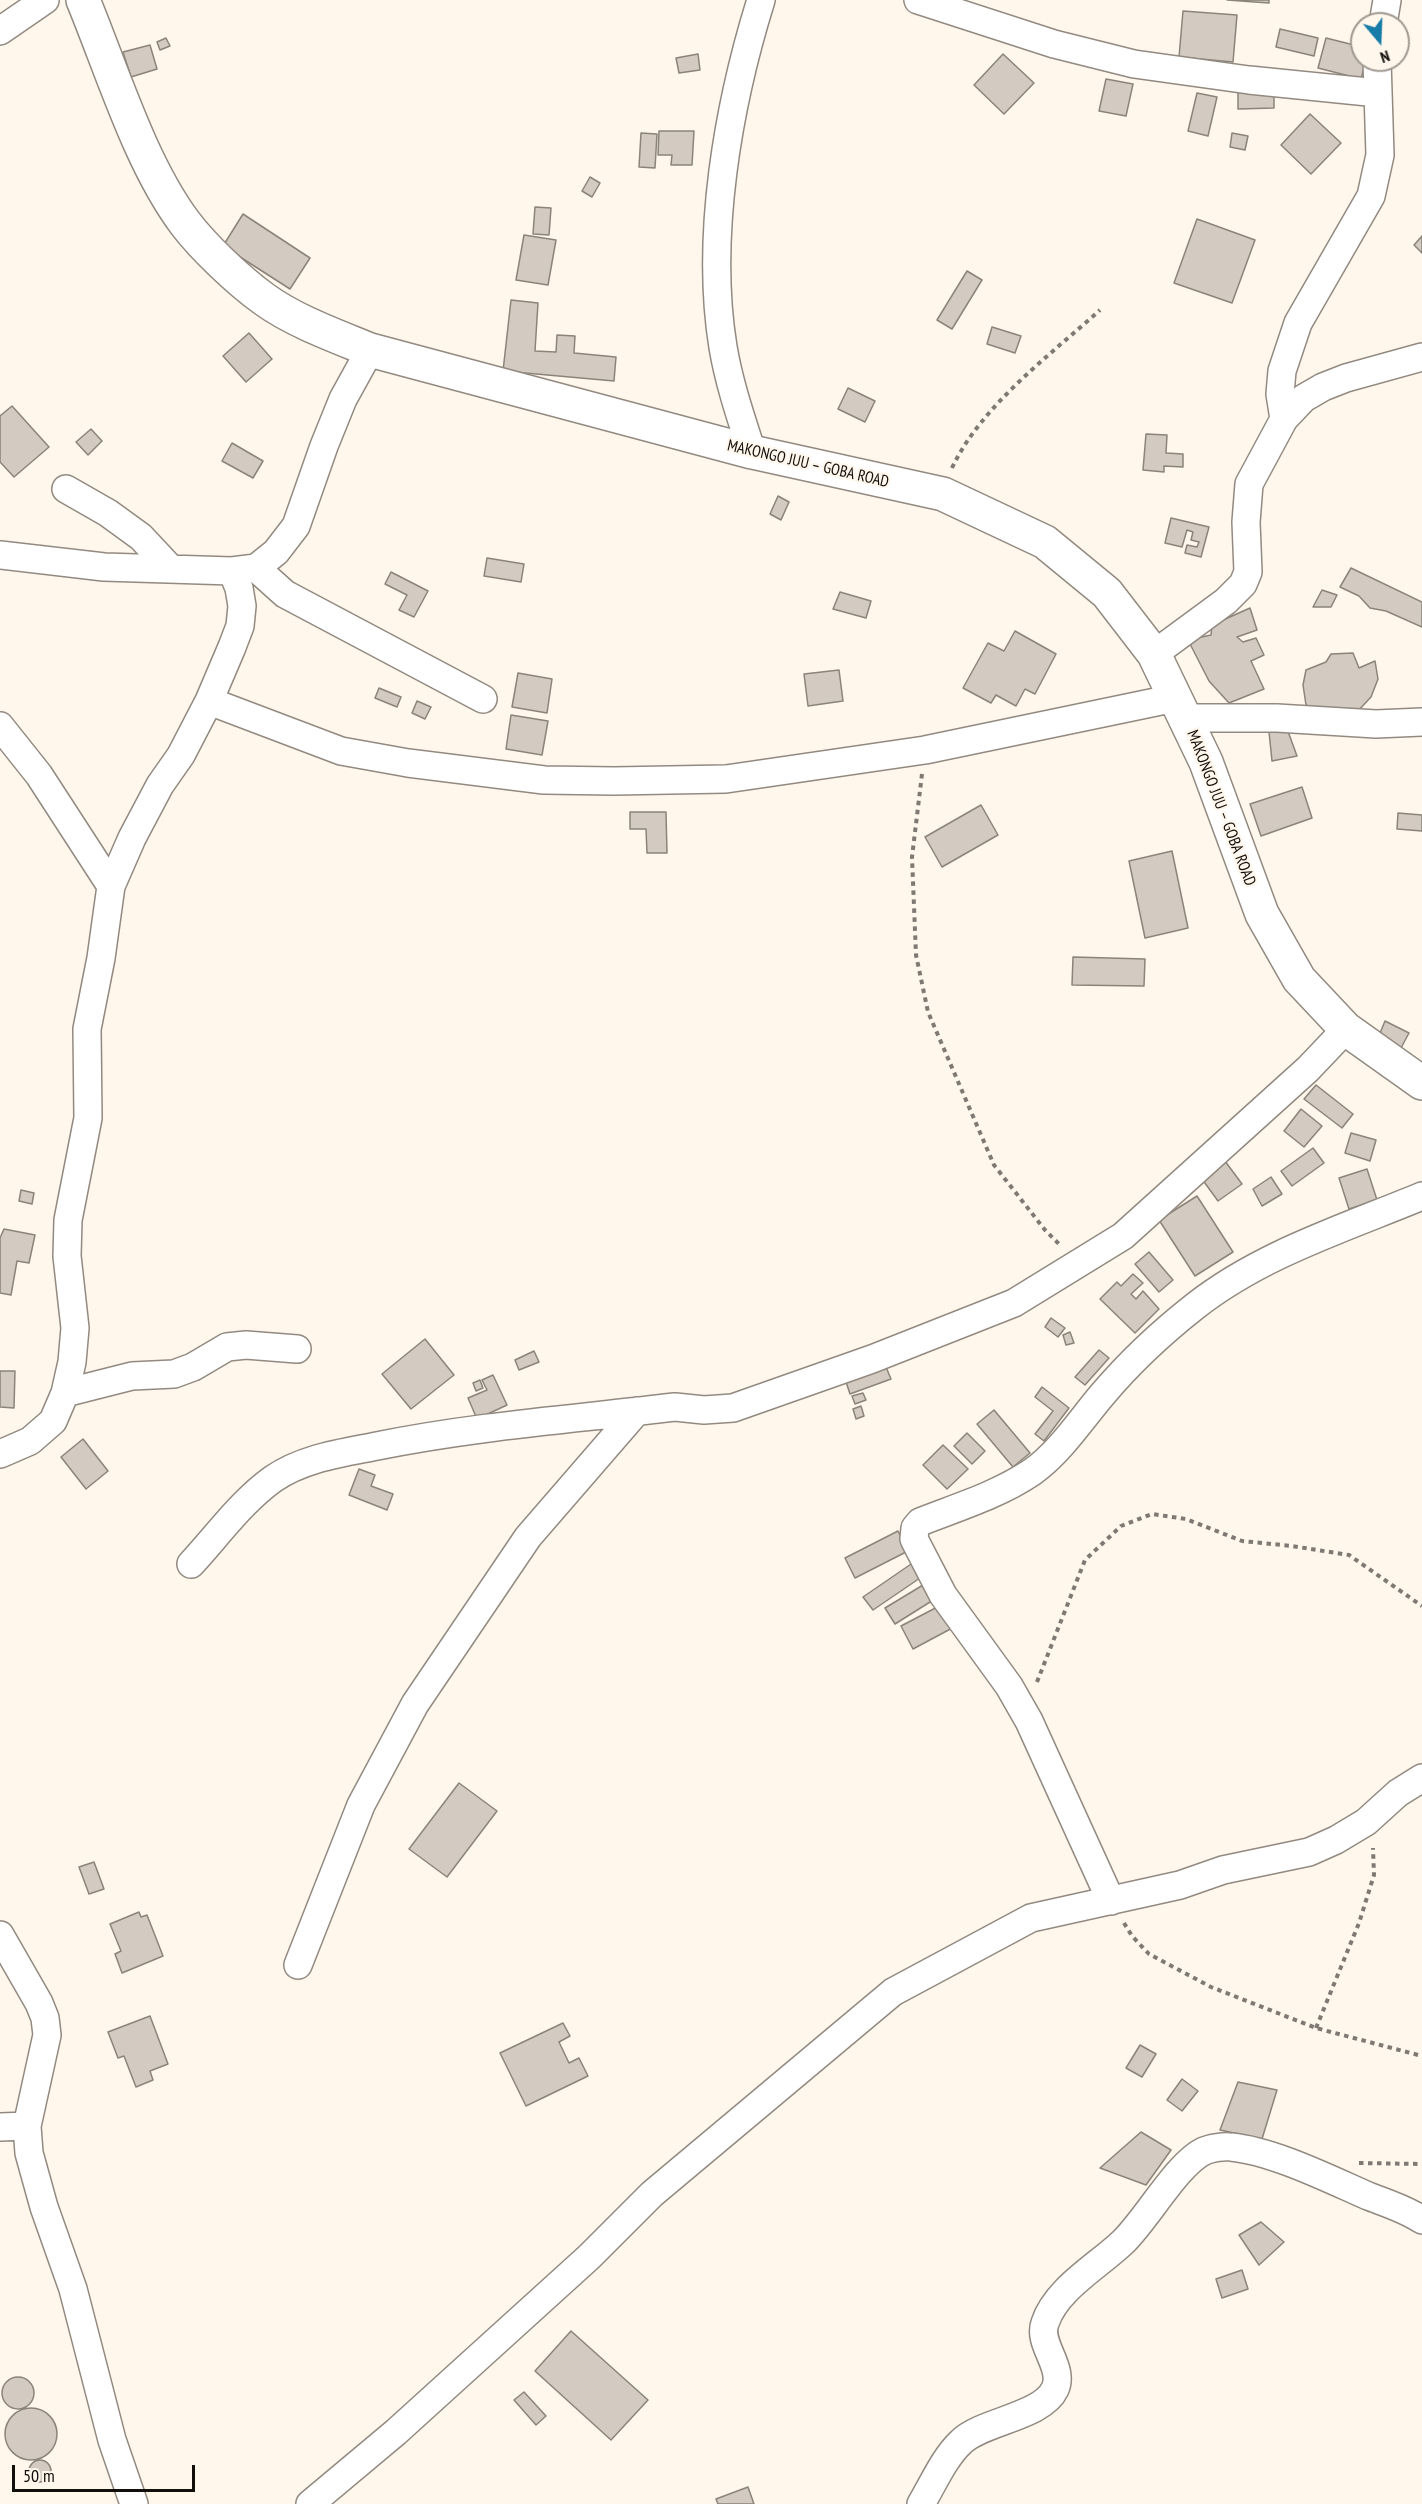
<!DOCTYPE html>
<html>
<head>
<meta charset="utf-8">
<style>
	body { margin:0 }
	#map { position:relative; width:1422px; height:2504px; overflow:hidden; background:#fff6ec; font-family:"PT Sans Narrow",sans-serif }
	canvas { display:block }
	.north { position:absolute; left:1350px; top:12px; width:60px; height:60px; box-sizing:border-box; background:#fff6ec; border:2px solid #a09a92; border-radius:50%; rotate:161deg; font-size:16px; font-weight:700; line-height:24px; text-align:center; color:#120f0b }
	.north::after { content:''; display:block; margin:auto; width:21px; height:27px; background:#177ca7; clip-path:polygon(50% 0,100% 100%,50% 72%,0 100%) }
	.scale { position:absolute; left:12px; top:2465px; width:183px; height:27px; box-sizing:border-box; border:3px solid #120f0b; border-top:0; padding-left:8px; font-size:18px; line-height:21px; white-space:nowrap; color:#120f0b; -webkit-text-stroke:4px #fff6ec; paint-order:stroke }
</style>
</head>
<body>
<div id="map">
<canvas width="1422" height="2504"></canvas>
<div class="north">N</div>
<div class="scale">50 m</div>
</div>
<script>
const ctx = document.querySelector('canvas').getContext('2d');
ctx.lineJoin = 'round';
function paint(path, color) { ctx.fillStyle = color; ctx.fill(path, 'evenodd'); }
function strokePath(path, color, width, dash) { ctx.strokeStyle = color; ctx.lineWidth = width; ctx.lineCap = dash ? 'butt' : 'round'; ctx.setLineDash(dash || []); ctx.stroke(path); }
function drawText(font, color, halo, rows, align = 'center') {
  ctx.font = font + ' "PT Sans Narrow",sans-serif'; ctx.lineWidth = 4.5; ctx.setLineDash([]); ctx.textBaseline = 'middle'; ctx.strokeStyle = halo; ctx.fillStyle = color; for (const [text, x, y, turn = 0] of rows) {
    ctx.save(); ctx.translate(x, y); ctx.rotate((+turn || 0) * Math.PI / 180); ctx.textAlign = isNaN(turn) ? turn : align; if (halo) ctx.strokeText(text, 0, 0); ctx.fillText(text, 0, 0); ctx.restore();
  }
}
const building = new Path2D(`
	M 1227,0 L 1269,0 L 1269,3 Z
	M 1183,11 L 1237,15 L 1233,62 L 1179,57 Z
	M 1280,29 L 1318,38 L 1314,56 L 1276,47 Z
	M 166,38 L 170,46 L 160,50 L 157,42 Z
	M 1326,38 L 1362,47 L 1362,60 L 1366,60 L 1361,79 L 1318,68 Z
	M 150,45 L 157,69 L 131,77 L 123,52 Z
	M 698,54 L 700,70 L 679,73 L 676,58 Z
	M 1003,54 L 1034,83 L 1004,114 L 974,85 Z
	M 1106,79 L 1133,84 L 1126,116 L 1099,111 Z
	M 1274,91 L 1274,108 L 1238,109 L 1238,92 Z
	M 1197,93 L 1217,97 L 1208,136 L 1188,131 Z
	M 1310,114 L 1341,143 L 1311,174 L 1281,145 Z
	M 659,131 L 694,131 L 692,165 L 671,165 L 672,155 L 658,155 Z
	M 641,133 L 657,134 L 655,168 L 639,167 Z
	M 1232,133 L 1248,136 L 1245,150 L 1230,147 Z
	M 590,177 L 600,183 L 592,197 L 582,191 Z
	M 535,207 L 551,208 L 549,235 L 533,234 Z
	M 243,214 L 310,258 L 290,289 L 223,246 Z
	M 1197,219 L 1255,240 L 1232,303 L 1174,283 Z
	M 524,235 L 556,240 L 548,285 L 516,280 Z
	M 1422,236 L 1422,253 L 1414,245 Z
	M 967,271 L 982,280 L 952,329 L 937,320 Z
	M 511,300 L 538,303 L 535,351 L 556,352 L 557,335 L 575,336 L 574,353 L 616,357 L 614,381 L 503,371 Z
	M 992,327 L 1021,336 L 1015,353 L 987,344 Z
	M 249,333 L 272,359 L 246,382 L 223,356 Z
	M 848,388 L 875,401 L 865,422 L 838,409 Z
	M 12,406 L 49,447 L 14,477 L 0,462 L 0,416 Z
	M 91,429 L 102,441 L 88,455 L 76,442 Z
	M 1146,434 L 1167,435 L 1166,453 L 1183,454 L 1183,467 L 1164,466 L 1164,472 L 1143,470 Z
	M 232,443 L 263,461 L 253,478 L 222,461 Z
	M 778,496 L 789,502 L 781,520 L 770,514 Z
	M 1171,518 L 1209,527 L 1201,557 L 1185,553 L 1187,545 L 1197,547 L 1199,542 L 1191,540 L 1193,532 L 1187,530 L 1182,547 L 1165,543 Z
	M 487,558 L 524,564 L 521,582 L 484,576 Z
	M 1351,568 L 1422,602 L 1422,627 L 1386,611 L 1370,608 L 1359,596 L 1340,587 Z
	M 391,572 L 428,591 L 414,617 L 399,610 L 407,595 L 385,584 Z
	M 1322,590 L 1337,595 L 1331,607 L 1313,607 Z
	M 840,592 L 871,601 L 866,618 L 833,609 Z
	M 1250,608 L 1257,630 L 1237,637 L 1243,642 L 1256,638 L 1264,655 L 1251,661 L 1264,689 L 1229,703 L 1209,681 L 1188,640 L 1211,635 L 1212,625 Z
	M 1015,631 L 1056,654 L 1035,694 L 1025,689 L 1016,706 L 996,695 L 991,703 L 963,688 L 988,643 L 1004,651 Z
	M 1353,653 L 1359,668 L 1375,661 L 1378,679 L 1371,697 L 1357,712 L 1330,714 L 1306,705 L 1303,685 L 1306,670 L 1326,662 L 1331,654 Z
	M 839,670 L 843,701 L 808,706 L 804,674 Z
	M 518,673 L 552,679 L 547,713 L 512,707 Z
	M 379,688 L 401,697 L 397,707 L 375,698 Z
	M 417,701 L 431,707 L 425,719 L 412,713 Z
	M 511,715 L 548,721 L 542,755 L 506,749 Z
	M 1286,726 L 1297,756 L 1272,761 L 1269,732 Z
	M 1302,787 L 1312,818 L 1261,836 L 1250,804 Z
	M 981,805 L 998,835 L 942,867 L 925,837 Z
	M 630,812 L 666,812 L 667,853 L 647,853 L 646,829 L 630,829 Z
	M 1398,813 L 1422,815 L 1422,831 L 1397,829 Z
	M 1172,851 L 1188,928 L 1145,938 L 1129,861 Z
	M 1073,957 L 1145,959 L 1144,986 L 1072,985 Z
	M 1385,1021 L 1409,1033 L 1401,1048 L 1378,1038 Z
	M 1316,1085 L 1353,1114 L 1342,1128 L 1304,1099 Z
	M 1301,1109 L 1322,1126 L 1304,1147 L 1284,1131 Z
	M 1351,1133 L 1376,1140 L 1370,1161 L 1345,1153 Z
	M 1313,1148 L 1324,1163 L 1292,1186 L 1281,1171 Z
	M 1222,1157 L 1242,1184 L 1218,1201 L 1202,1179 Z
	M 1367,1169 L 1377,1200 L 1349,1209 L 1339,1178 Z
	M 1271,1177 L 1282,1194 L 1262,1206 L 1253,1189 Z
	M 21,1190 L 34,1193 L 32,1204 L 19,1201 Z
	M 1197,1196 L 1233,1252 L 1195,1276 L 1159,1220 Z
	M 4,1229 L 35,1235 L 29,1263 L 17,1261 L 11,1295 L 0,1293 L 0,1238 Z
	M 1149,1252 L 1173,1280 L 1159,1292 L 1135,1264 Z
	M 1133,1274 L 1143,1283 L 1131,1294 L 1136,1299 L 1143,1291 L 1159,1309 L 1135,1333 L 1100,1299 L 1117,1282 L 1121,1286 Z
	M 1051,1318 L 1065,1328 L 1058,1337 L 1045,1327 Z
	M 1070,1332 L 1074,1343 L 1066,1345 L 1063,1335 Z
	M 425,1339 L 454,1375 L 411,1409 L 382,1374 Z
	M 1099,1350 L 1109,1358 L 1085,1385 L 1075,1377 Z
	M 534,1351 L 539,1362 L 519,1370 L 515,1360 Z
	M 886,1367 L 891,1379 L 850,1394 L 846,1382 Z
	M 0,1371 L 15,1371 L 14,1408 L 0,1407 Z
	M 493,1375 L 507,1405 L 477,1419 L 468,1398 L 487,1390 L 482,1380 Z
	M 480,1380 L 483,1388 L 476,1391 L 473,1383 Z
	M 1042,1387 L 1069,1408 L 1044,1441 L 1035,1434 L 1053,1411 L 1035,1397 Z
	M 863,1393 L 866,1400 L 855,1404 L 852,1396 Z
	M 861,1406 L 864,1416 L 856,1419 L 853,1409 Z
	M 994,1410 L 1030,1453 L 1013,1467 L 977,1424 Z
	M 967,1433 L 985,1451 L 972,1464 L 954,1446 Z
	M 83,1439 L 108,1471 L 86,1489 L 61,1457 Z
	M 943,1445 L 968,1469 L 947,1489 L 923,1465 Z
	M 359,1469 L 375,1475 L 371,1486 L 393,1494 L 387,1510 L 349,1495 Z
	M 898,1531 L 908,1551 L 855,1578 L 845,1558 Z
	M 914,1562 L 923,1576 L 873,1610 L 863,1597 Z
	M 928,1582 L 938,1597 L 895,1624 L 885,1608 Z
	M 945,1603 L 956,1626 L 913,1649 L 901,1626 Z
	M 459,1783 L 497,1811 L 447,1877 L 409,1849 Z
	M 94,1862 L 104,1889 L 89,1894 L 79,1867 Z
	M 139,1912 L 141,1917 L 147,1915 L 163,1956 L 122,1973 L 115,1954 L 121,1951 L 110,1924 Z
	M 150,2016 L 168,2064 L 150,2071 L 153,2080 L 136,2087 L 124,2056 L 118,2058 L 108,2032 Z
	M 563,2023 L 570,2036 L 559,2042 L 569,2063 L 579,2058 L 588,2076 L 526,2106 L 500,2053 Z
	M 1140,2045 L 1156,2054 L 1142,2077 L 1126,2068 Z
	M 1182,2079 L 1198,2091 L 1182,2111 L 1167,2100 Z
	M 1238,2082 L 1277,2090 L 1262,2139 L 1220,2130 Z
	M 1141,2132 L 1171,2150 L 1146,2185 L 1100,2168 Z
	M 1261,2222 L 1284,2242 L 1259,2265 L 1239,2235 Z
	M 1242,2270 L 1248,2289 L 1222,2298 L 1216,2279 Z
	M 571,2331 L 648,2400 L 611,2440 L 535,2371 Z
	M2 2393a16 16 0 1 1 32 0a16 16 0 1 1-32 0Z
	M 524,2392 L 546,2416 L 536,2425 L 514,2400 Z
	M5 2434a26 26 0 1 1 52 0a26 26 0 1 1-52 0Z
	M29 2471a11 11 0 1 1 22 0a11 11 0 1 1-22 0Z
	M 748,2487 L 754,2504 L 718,2504 L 716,2499 Z`);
paint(building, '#d3cbc1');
strokePath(building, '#8b847a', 1.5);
const minor = new Path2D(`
	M 918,0 L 1054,44 L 1134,64 L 1249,80 L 1378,93
	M 1383,24 L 1387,0
	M 0,31 L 45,0
	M 1284,419 L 1280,394 L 1282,371 L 1298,323 L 1371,196 L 1380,155 L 1377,60
	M 752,452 C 741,418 729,383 723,347 C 705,237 728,106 761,0
	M 66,489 L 108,513 L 141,537 L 170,568
	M 0,555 L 104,567 L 232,571 L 256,568 L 276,552 L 296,526 L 324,446 L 343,399 L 370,350
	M 256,568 L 285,594 L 483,699
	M 1154,654 L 1226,601 L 1243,584 L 1248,572 L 1246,522 L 1249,484 L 1284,419 L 1304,398 L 1323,387 L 1346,378 L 1422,357
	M 209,701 L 341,751 L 408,763 L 544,780 L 614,781 L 726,779 L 925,750 L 1175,698
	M 1185,718 L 1277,718 L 1376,724 L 1422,722
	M 0,726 L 39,775 L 111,886
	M 65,1393 L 132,1376 L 174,1374 L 193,1367 L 227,1347 L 246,1345 L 297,1349
	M 0,1454 L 30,1441 L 53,1421 L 65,1393 L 72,1362 L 75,1328 L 67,1256 L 68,1220 L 88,1118 L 87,1029 L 101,958 L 111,886 L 132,838 L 160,785 L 181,755 L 209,701 L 232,647 L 240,626 L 242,606 L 239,588 L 232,571
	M 191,1564 C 217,1536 242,1501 273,1479 C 303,1458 342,1453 377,1446 C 475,1426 575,1419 675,1407 L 704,1410 L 733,1408 L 872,1359 L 1014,1303 L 1123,1236 L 1308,1069 L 1346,1029
	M 1111,1901 L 1029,1721 L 1009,1686 L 943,1595 L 914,1539 L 915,1528 L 920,1522 C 958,1507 998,1495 1032,1472 C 1060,1452 1080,1421 1102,1395 C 1129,1363 1161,1333 1194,1307 C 1261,1254 1345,1228 1422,1196
	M 0,1935 L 39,2003 L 45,2018 L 47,2035 L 27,2126 L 29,2153 L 44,2207 L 73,2289 L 112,2440 L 134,2504
	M 298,1965 L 361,1805 L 415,1704 L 528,1537 L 637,1411
	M 0,2127 L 27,2126
	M 310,2504 L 396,2432 L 589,2257 L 652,2194 L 893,1992 L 1031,1918 L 1180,1885 L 1223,1870 L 1309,1852 L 1336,1840 L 1366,1822 L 1398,1793 L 1422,1778
	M 921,2504 C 933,2484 944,2458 961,2442 C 982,2421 1042,2417 1055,2389 C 1065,2367 1037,2344 1045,2323 C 1056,2289 1098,2266 1123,2242 C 1147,2219 1177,2164 1204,2151 C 1211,2148 1224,2146 1231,2147 C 1273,2151 1329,2179 1368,2196 C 1386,2203 1406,2209 1422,2220`);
const tertiary = new Path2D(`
	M 83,0 C 112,70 140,163 185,223 C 203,247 239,281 264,299 C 294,321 336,336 370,350 L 752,452 L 943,494 L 1045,542 L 1107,593 L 1154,654 L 1206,762 L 1262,914 L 1299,979 L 1346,1029 L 1422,1083`);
strokePath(minor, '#928a81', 30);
strokePath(tertiary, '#928a81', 36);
strokePath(new Path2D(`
	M 952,468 C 981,406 1049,356 1100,310
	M 922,774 L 912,857 L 916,955 L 928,1012 L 994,1165 L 1045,1230 L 1061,1246
	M 1037,1682 L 1085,1560 L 1121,1526 L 1152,1514 L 1186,1519 L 1242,1541 L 1292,1546 L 1349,1555 L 1422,1606
	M 1124,1923 L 1132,1936 L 1149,1954 L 1211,1987 L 1316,2028 L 1422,2056
	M 1316,2028 L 1359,1923 L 1374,1875 L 1373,1848
	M 1359,2163 L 1422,2164`), '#7e7972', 4, [4.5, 4.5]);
strokePath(minor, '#fff', 27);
strokePath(tertiary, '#fff', 33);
drawText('16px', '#120f0b', '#fff6ec', [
	["MAKONGO JUU – GOBA ROAD",808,464,13],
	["MAKONGO JUU – GOBA ROAD",1221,808,69]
]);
</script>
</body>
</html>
